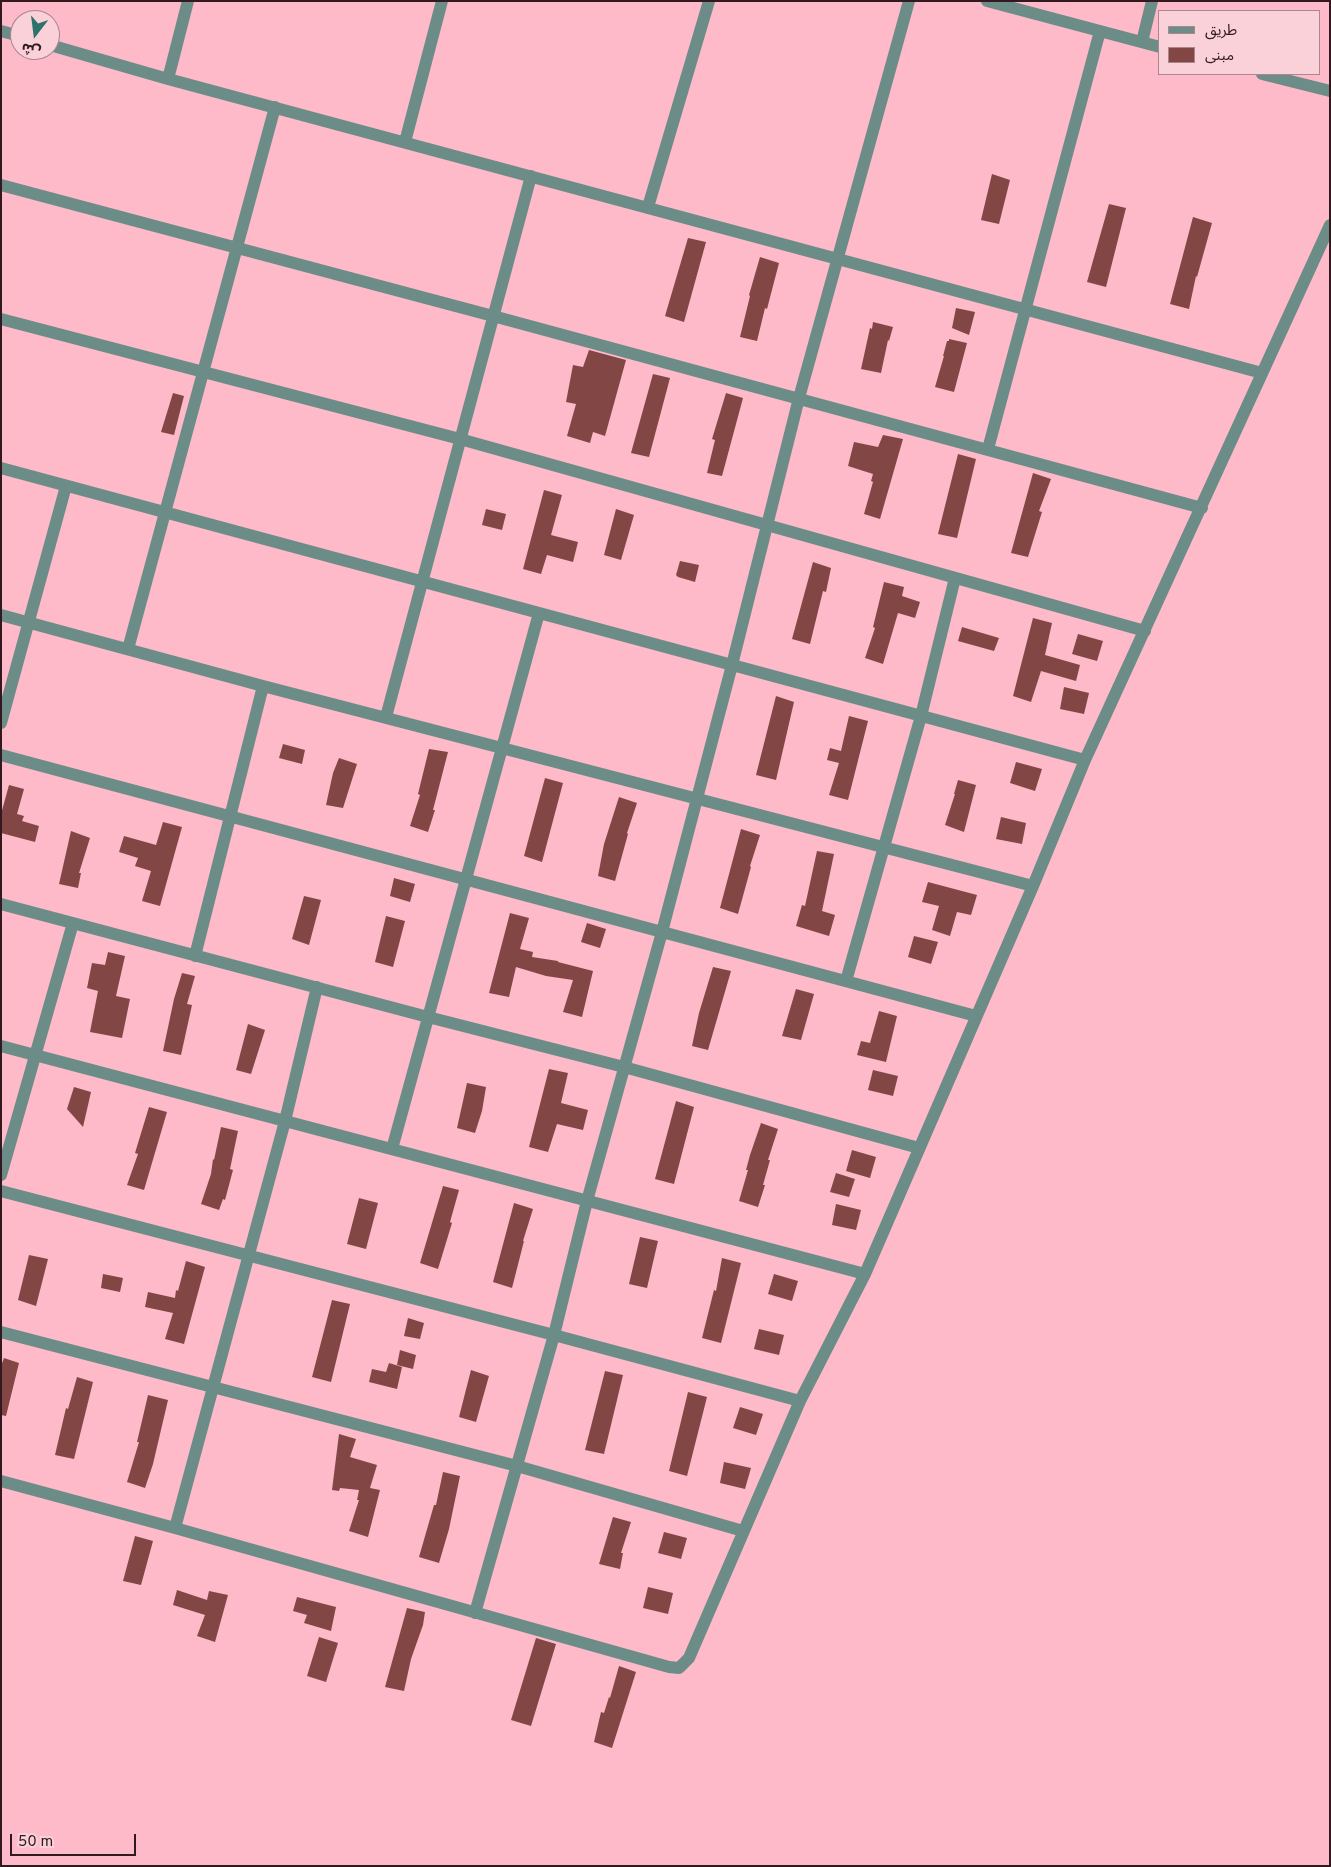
<!DOCTYPE html>
<html>
<head>
<meta charset="utf-8">
<style>
	body { margin:0 }
	#map { position:relative; width:1331px; height:1867px; overflow:hidden; background:#febac9; font-family:Overpass,"Noto Sans Arabic",sans-serif }
	canvas { display:block }
	.frame { position:absolute; inset:0; border:2px solid #321920; pointer-events:none }
	.legend { position:absolute; left:1158px; top:10px; width:162px; height:65px; box-sizing:border-box; background:#fad0d9; border:1px solid #aa878f; margin:0; padding:6px 9px; list-style:none; font-size:15px; color:#321920 }
	.legend li { display:flex; align-items:center; gap:10px; height:25px }
	.legend b { width:25px; border:1px solid #aa878f }
	.north { position:absolute; left:10px; top:10px; width:50px; height:50px; box-sizing:border-box; background:#fad0d9; border:1px solid #aa878f; border-radius:50%; rotate:195deg; font-size:14px; font-weight:700; line-height:20px; text-align:center; color:#321920 }
	.north::after { content:''; display:block; margin:auto; width:18px; height:22px; background:#2c746b; clip-path:polygon(50% 0,100% 100%,50% 72%,0 100%) }
	.scale { position:absolute; left:10px; top:1834px; width:126px; height:22px; box-sizing:border-box; border:2px solid #321920; border-top:0; padding-left:6px; font-size:15px; line-height:18px; white-space:nowrap; color:#321920; -webkit-text-stroke:4px #fad0d9; paint-order:stroke }
</style>
</head>
<body>
<div id="map">
<canvas width="1331" height="1867"></canvas>
<div class="frame"></div>
<ul class="legend">
<li><b style="height:6px;background:#6c8c87"></b>طريق</li>
<li><b style="height:14px;background:#824744"></b>مبنى</li>
</ul>
<div class="north">ش</div>
<div class="scale">50 m</div>
</div>
<script>
const ctx = document.querySelector('canvas').getContext('2d');
ctx.lineJoin = 'round';
function paint(path, color) { ctx.fillStyle = color; ctx.fill(path, 'evenodd'); }
function strokePath(path, color, width, dash) { ctx.strokeStyle = color; ctx.lineWidth = width; ctx.lineCap = dash ? 'butt' : 'round'; ctx.setLineDash(dash || []); ctx.stroke(path); }
paint(new Path2D(`
	M 992,174 L 1010,180 L 999,224 L 981,220 Z
	M 1109,204 L 1126,208 L 1106,287 L 1087,282 Z
	M 1193,217 L 1212,223 L 1197,277 L 1196,276 L 1189,309 L 1170,304 Z
	M 688,238 L 706,242 L 684,322 L 665,316 Z
	M 760,257 L 779,263 L 767,309 L 765,308 L 757,341 L 740,337 L 750,296 L 749,295 Z
	M 956,308 L 975,312 L 969,335 L 952,328 Z
	M 873,322 L 893,327 L 889,341 L 888,340 L 881,373 L 861,369 L 870,328 L 872,329 Z
	M 949,339 L 967,343 L 954,392 L 935,387 L 944,356 L 943,356 L 947,341 L 949,341 Z
	M 589,350 L 626,360 L 605,436 L 593,432 L 590,443 L 567,436 L 576,404 L 566,402 L 573,365 L 583,367 Z
	M 653,374 L 670,378 L 649,457 L 631,453 Z
	M 173,393 L 184,396 L 174,435 L 161,432 Z
	M 726,393 L 743,398 L 722,476 L 707,473 L 715,440 L 712,439 Z
	M 883,435 L 903,439 L 880,519 L 864,514 L 873,482 L 871,481 L 873,474 L 848,466 L 854,442 L 878,447 Z
	M 958,454 L 976,459 L 957,538 L 938,534 Z
	M 1033,473 L 1051,479 L 1039,511 L 1042,512 L 1028,557 L 1011,553 Z
	M 544,490 L 562,495 L 551,535 L 578,542 L 573,562 L 547,555 L 541,574 L 523,569 Z
	M 486,509 L 506,514 L 502,530 L 482,525 Z
	M 616,509 L 634,515 L 621,560 L 604,555 Z
	M 680,561 L 699,565 L 695,582 L 678,577 L 676,575 Z
	M 813,562 L 831,568 L 826,592 L 823,591 L 810,644 L 792,639 Z
	M 884,582 L 904,587 L 902,596 L 920,602 L 915,618 L 898,613 L 883,664 L 865,658 L 875,628 L 873,627 Z
	M 1033,618 L 1052,623 L 1045,655 L 1080,665 L 1076,681 L 1041,671 L 1031,702 L 1013,696 Z
	M 962,627 L 999,638 L 994,651 L 958,641 Z
	M 1078,634 L 1103,641 L 1097,661 L 1072,654 Z
	M 1064,687 L 1089,693 L 1084,714 L 1060,709 Z
	M 776,696 L 794,702 L 776,780 L 756,775 Z
	M 849,716 L 868,721 L 848,800 L 829,795 L 839,763 L 827,760 L 830,748 L 841,751 Z
	M 283,744 L 305,750 L 302,764 L 279,758 Z
	M 429,749 L 448,752 L 433,810 L 435,810 L 428,832 L 410,826 L 420,795 L 418,794 Z
	M 339,758 L 357,764 L 343,808 L 326,805 L 333,773 Z
	M 1016,762 L 1042,769 L 1035,791 L 1010,783 Z
	M 545,778 L 563,783 L 542,862 L 524,856 Z
	M 958,780 L 976,785 L 964,832 L 945,825 L 955,794 L 954,794 Z
	M 9,785 L 24,789 L 17,814 L 24,816 L 22,821 L 39,826 L 35,842 L 1,833 L 1,814 Z
	M 619,797 L 637,803 L 627,833 L 628,834 L 615,881 L 598,876 L 604,844 Z
	M 1001,817 L 1026,823 L 1022,844 L 996,839 Z
	M 163,822 L 182,827 L 160,906 L 142,901 L 151,871 L 135,866 L 138,858 L 119,852 L 124,836 L 156,845 Z
	M 741,829 L 760,835 L 750,866 L 751,867 L 738,914 L 720,908 Z
	M 71,831 L 90,838 L 79,873 L 81,873 L 78,888 L 59,884 Z
	M 817,851 L 834,854 L 822,911 L 835,915 L 829,936 L 796,926 L 802,905 L 805,906 Z
	M 394,878 L 415,884 L 410,902 L 390,896 Z
	M 928,882 L 977,895 L 971,915 L 957,912 L 950,936 L 932,930 L 939,906 L 922,902 Z
	M 304,896 L 321,900 L 309,945 L 292,939 Z
	M 510,913 L 529,918 L 520,949 L 533,952 L 532,957 L 558,961 L 558,962 L 593,971 L 582,1017 L 563,1012 L 573,980 L 546,976 L 516,967 L 509,997 L 489,993 Z
	M 386,916 L 405,921 L 393,967 L 375,962 Z
	M 587,923 L 606,929 L 600,948 L 581,942 Z
	M 914,936 L 938,942 L 931,964 L 908,957 Z
	M 108,952 L 125,956 L 116,996 L 130,999 L 122,1038 L 90,1032 L 98,991 L 87,988 L 92,963 L 105,965 Z
	M 713,967 L 731,971 L 708,1050 L 692,1046 L 699,1013 Z
	M 182,973 L 195,976 L 187,1004 L 192,1005 L 181,1055 L 163,1051 L 174,999 Z
	M 796,989 L 814,994 L 801,1040 L 782,1036 Z
	M 879,1011 L 897,1016 L 886,1062 L 857,1055 L 861,1041 L 870,1043 Z
	M 248,1024 L 265,1030 L 251,1074 L 236,1070 Z
	M 549,1069 L 568,1073 L 561,1103 L 588,1110 L 583,1130 L 557,1124 L 548,1152 L 529,1147 Z
	M 873,1070 L 898,1076 L 893,1096 L 868,1090 Z
	M 467,1083 L 486,1087 L 482,1111 L 475,1133 L 457,1128 Z
	M 74,1087 L 91,1092 L 83,1127 L 67,1109 Z
	M 676,1101 L 694,1107 L 674,1184 L 655,1179 Z
	M 149,1107 L 167,1112 L 144,1190 L 127,1185 L 138,1154 L 135,1153 Z
	M 761,1123 L 778,1129 L 768,1160 L 770,1160 L 763,1185 L 765,1185 L 758,1207 L 739,1201 L 748,1170 L 746,1170 L 750,1155 Z
	M 221,1127 L 238,1131 L 230,1169 L 233,1170 L 225,1200 L 223,1199 L 219,1210 L 201,1204 L 211,1174 L 213,1159 L 214,1160 Z
	M 852,1150 L 876,1157 L 870,1178 L 846,1171 Z
	M 836,1173 L 855,1179 L 849,1197 L 830,1192 Z
	M 443,1186 L 459,1190 L 450,1222 L 452,1223 L 438,1269 L 420,1263 Z
	M 359,1198 L 378,1203 L 366,1249 L 347,1244 Z
	M 514,1203 L 533,1209 L 523,1241 L 524,1241 L 512,1288 L 493,1282 Z
	M 836,1204 L 861,1210 L 856,1230 L 832,1225 Z
	M 640,1237 L 658,1241 L 647,1288 L 629,1284 Z
	M 29,1255 L 48,1259 L 36,1306 L 18,1300 Z
	M 722,1258 L 741,1263 L 721,1343 L 702,1338 L 714,1290 L 716,1291 Z
	M 186,1261 L 205,1267 L 184,1344 L 165,1339 L 173,1313 L 145,1307 L 148,1292 L 175,1298 L 176,1290 L 178,1291 Z
	M 103,1274 L 123,1278 L 120,1292 L 101,1288 Z
	M 774,1274 L 798,1281 L 792,1301 L 768,1294 Z
	M 332,1300 L 350,1304 L 331,1382 L 312,1377 Z
	M 408,1318 L 424,1323 L 420,1339 L 404,1336 Z
	M 759,1329 L 784,1335 L 779,1355 L 754,1349 Z
	M 400,1350 L 416,1355 L 413,1369 L 397,1365 Z
	M 4,1358 L 19,1363 L 6,1416 L 1,1415 L 1,1366 Z
	M 389,1363 L 402,1367 L 397,1389 L 369,1382 L 372,1369 L 386,1372 Z
	M 471,1370 L 489,1376 L 476,1422 L 459,1417 Z
	M 605,1371 L 623,1375 L 604,1454 L 585,1450 Z
	M 77,1377 L 93,1382 L 74,1459 L 55,1455 L 66,1408 L 68,1409 Z
	M 688,1392 L 707,1397 L 687,1476 L 669,1471 Z
	M 148,1395 L 168,1400 L 153,1464 L 145,1488 L 127,1482 L 139,1442 L 137,1442 Z
	M 740,1407 L 763,1414 L 756,1435 L 733,1428 Z
	M 339,1434 L 356,1439 L 350,1457 L 377,1465 L 370,1488 L 380,1490 L 368,1537 L 349,1531 L 359,1500 L 357,1500 L 359,1490 L 340,1488 L 339,1491 L 332,1490 Z
	M 724,1462 L 751,1468 L 745,1489 L 720,1483 Z
	M 443,1472 L 460,1476 L 449,1529 L 439,1563 L 419,1557 L 434,1505 L 436,1505 Z
	M 613,1517 L 631,1522 L 621,1553 L 623,1553 L 620,1569 L 599,1564 Z
	M 664,1532 L 687,1538 L 681,1559 L 658,1553 Z
	M 135,1536 L 153,1541 L 141,1585 L 123,1581 Z
	M 648,1587 L 673,1593 L 668,1614 L 643,1608 Z
	M 177,1590 L 207,1600 L 209,1591 L 228,1595 L 215,1642 L 197,1636 L 205,1615 L 173,1605 Z
	M 297,1597 L 336,1607 L 331,1631 L 304,1623 L 307,1615 L 293,1611 Z
	M 407,1608 L 425,1612 L 423,1625 L 411,1659 L 404,1691 L 385,1687 Z
	M 319,1637 L 338,1643 L 326,1682 L 307,1676 Z
	M 536,1638 L 556,1644 L 531,1726 L 511,1720 Z
	M 619,1666 L 636,1672 L 612,1748 L 594,1742 L 601,1712 L 604,1713 L 609,1697 L 610,1698 Z`), '#824744');
strokePath(new Path2D(`
	M 987,1 L 1160,47
	M 1,31 L 20,36
	M 1142,42 L 1152,1
	M 50,45 L 168,79 L 1262,373
	M 1262,74 L 1330,91
	M 168,79 L 188,1
	M 405,142 L 442,1
	M 1,185 L 493,316 L 1202,508
	M 648,207 L 709,1
	M 1,319 L 460,439 L 1145,631
	M 988,449 L 1100,31
	M 1,468 L 1085,760
	M 1,615 L 263,686 L 1033,886
	M 128,649 L 275,107
	M 386,717 L 531,176
	M 1,723 L 66,486
	M 1,755 L 976,1016
	M 1,904 L 428,1017 L 624,1067 L 919,1148
	M 195,956 L 263,686
	M 846,981 L 921,716 L 955,578
	M 1,1046 L 865,1274
	M 392,1149 L 539,613
	M 1,1175 L 73,923
	M 1,1191 L 554,1335 L 800,1401
	M 1,1332 L 517,1466 L 743,1531
	M 1,1481 L 175,1528 L 669,1667 L 679,1668 L 689,1658 L 800,1401 L 865,1274 L 1033,886 L 1085,760 L 1330,225
	M 175,1528 L 285,1121 L 317,987
	M 475,1613 L 554,1335 L 587,1201 L 662,932 L 732,665 L 799,398 L 909,1`), '#6c8c87', 12);
</script>
</body>
</html>
